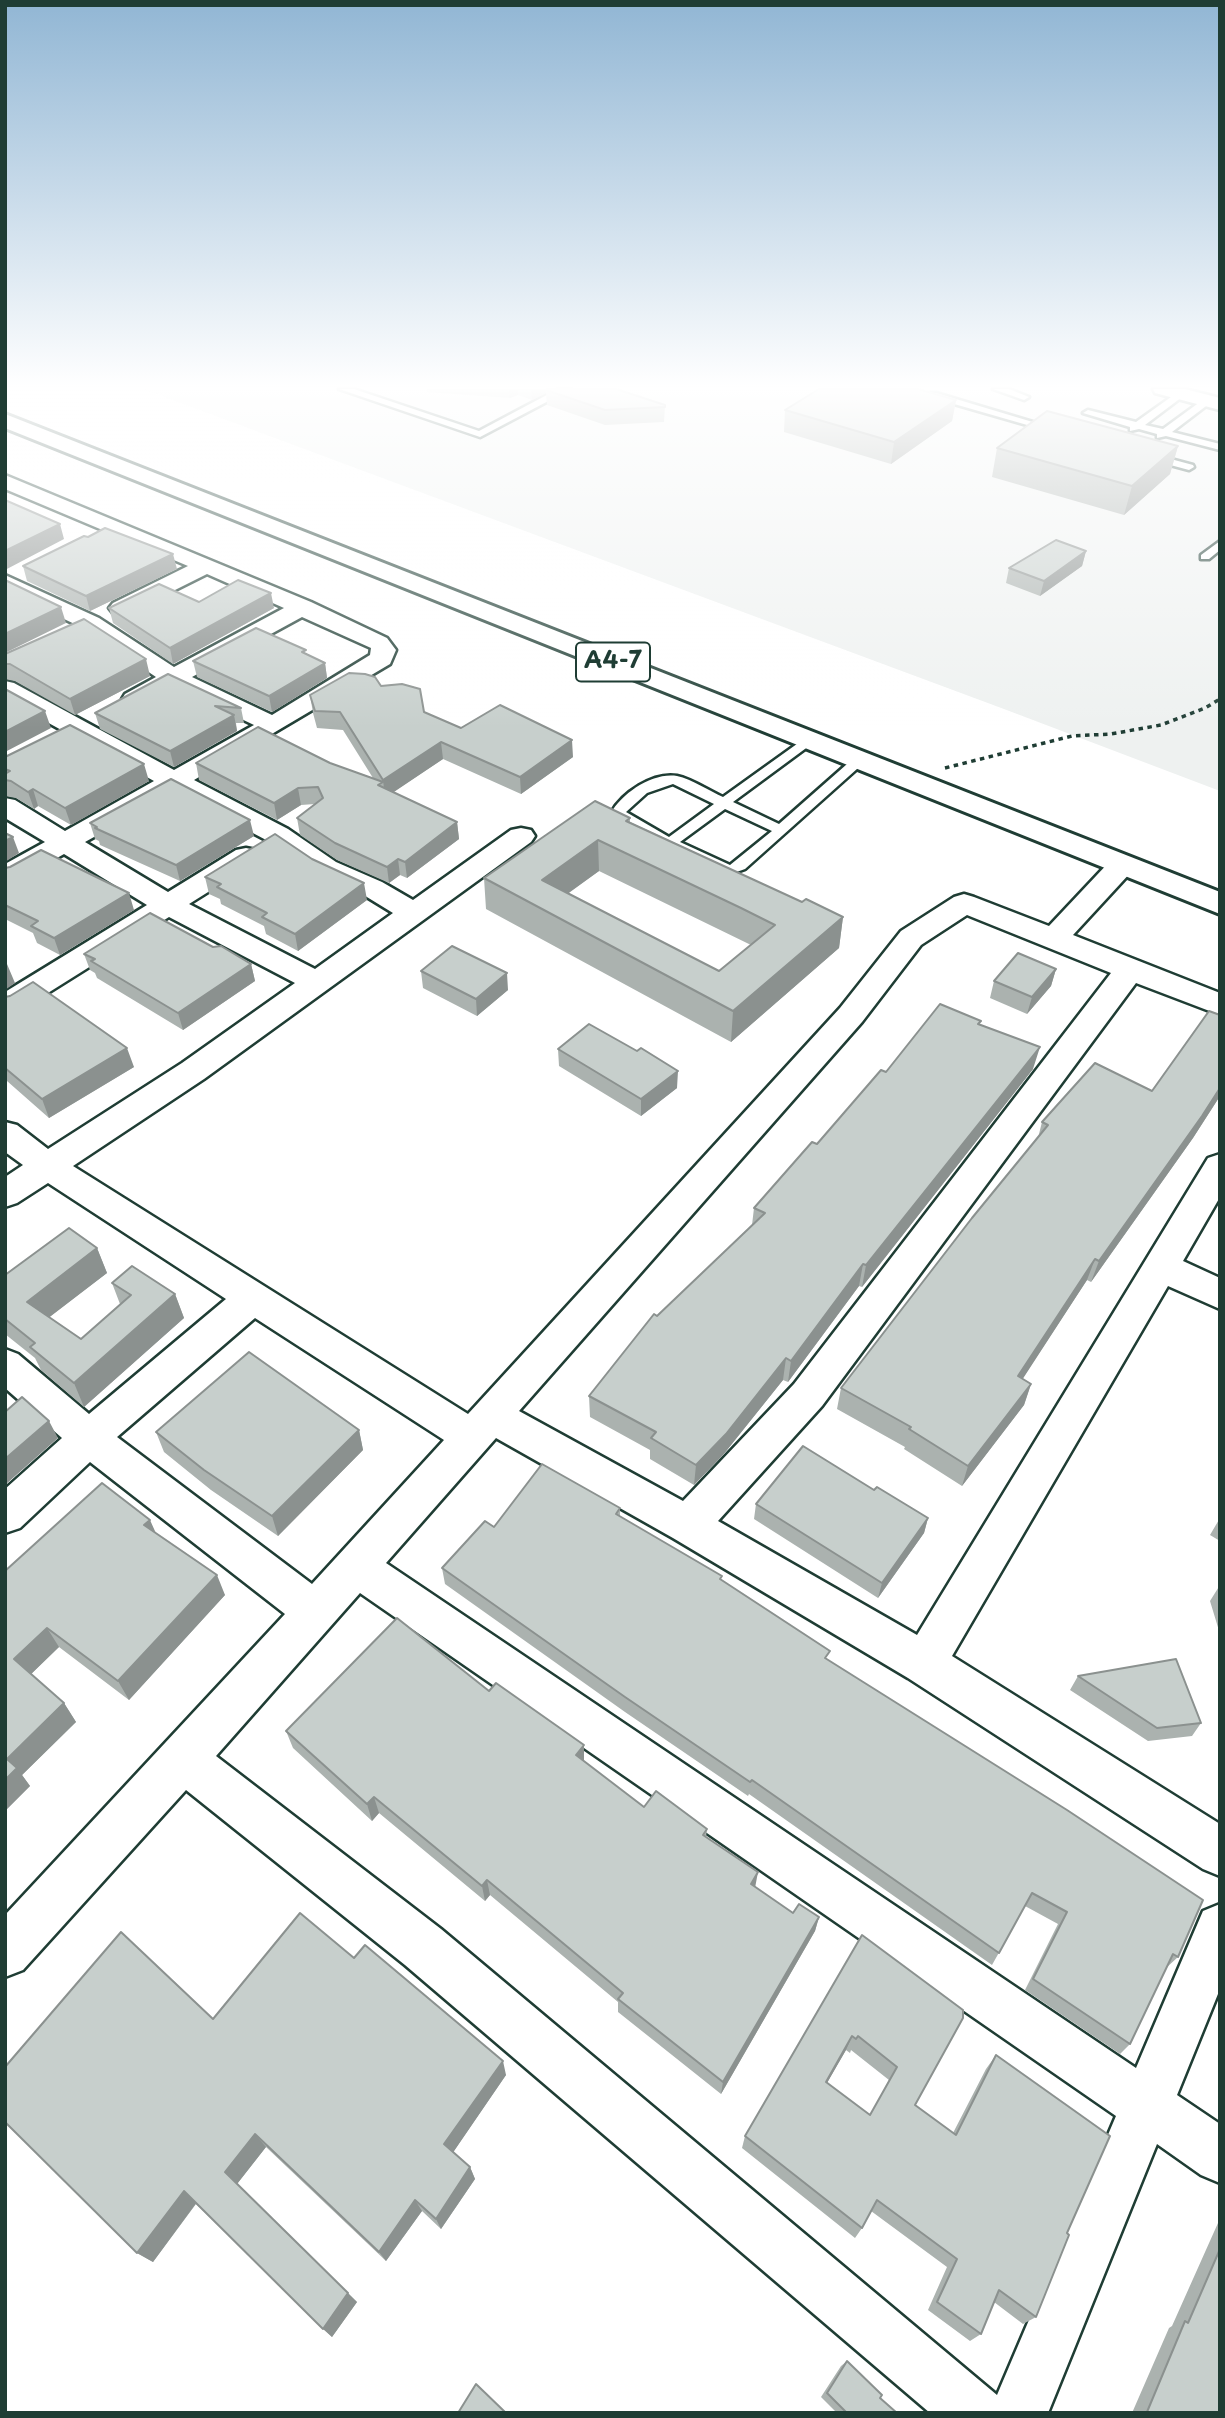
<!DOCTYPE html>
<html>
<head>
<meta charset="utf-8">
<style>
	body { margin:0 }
	#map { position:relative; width:1225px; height:2418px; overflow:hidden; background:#fff; font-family:"Playpen Sans",sans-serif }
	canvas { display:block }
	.frame { position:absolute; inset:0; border:7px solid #1f3d34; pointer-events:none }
</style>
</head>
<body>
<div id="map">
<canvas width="1225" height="2418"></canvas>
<div class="frame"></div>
</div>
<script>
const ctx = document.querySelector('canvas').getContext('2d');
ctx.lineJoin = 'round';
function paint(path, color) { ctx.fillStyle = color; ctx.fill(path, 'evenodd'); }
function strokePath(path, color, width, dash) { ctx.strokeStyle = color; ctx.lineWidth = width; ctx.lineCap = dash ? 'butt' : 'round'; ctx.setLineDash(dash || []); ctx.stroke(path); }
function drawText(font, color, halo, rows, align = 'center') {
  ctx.font = font + ' "Playpen Sans",sans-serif'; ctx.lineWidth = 5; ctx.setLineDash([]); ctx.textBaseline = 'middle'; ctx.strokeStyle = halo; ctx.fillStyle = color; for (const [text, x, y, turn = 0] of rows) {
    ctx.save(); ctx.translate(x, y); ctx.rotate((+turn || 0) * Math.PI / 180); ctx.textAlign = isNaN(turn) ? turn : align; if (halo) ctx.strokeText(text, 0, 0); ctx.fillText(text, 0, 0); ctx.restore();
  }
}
paint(new Path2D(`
	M 143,389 L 1220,389 L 1220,791 L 1004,709 Z`), '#eef1f0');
const lane = new Path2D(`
	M 339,389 L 354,389 L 479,431 L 558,389 L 571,389 L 480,437 Z
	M 993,389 L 1009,389 L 1029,397 L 1024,400 Z
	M 1178,392 L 1186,394 L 1145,425 L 1163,429 L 1204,399 L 1210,399 L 1210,403 L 1172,432 L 1220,444 L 1220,450 L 1166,436 L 1157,438 L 1157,434 L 1139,429 L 1130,431 L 1130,427 L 1083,413 L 1088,410 L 1136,422 Z
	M 930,393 L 936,393 L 1056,429 L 1048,431 L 930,397 Z
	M 1152,454 L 1193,465 L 1194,467 L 1189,470 L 1148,459 L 1148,455 Z
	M 1220,541 L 1220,550 L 1209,559 L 1201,559 L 1201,555 Z
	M 808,736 L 814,740 L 813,743 L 733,802 L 779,824 L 855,757 L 860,756 L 867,760 L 745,869 C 737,872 731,874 723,872 C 703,869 626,828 611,813 C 622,793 653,772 677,776 C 692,779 709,791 723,797 ZM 673,784 L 714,804 L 669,837 L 626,812 L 647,793 ZM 725,809 L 772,831 L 730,865 L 680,842 Z`);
const street = new Path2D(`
	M 1153,389 L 1185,389 L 1220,398 L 1220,410 L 1155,393 Z
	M 5,475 L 311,602 L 387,638 L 396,650 L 390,664 L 194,780 L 288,829 L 336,862 L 382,882 L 413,900 L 511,830 L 521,828 L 531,830 L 535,836 L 531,842 L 204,1079 L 73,1166 L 468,1414 L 840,1008 L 901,931 L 954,897 L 964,894 L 974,897 L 1049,926 L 1112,859 L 1122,856 L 1132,859 L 1136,865 L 1132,871 L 1073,935 L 1220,993 L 1220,1015 L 1136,983 L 822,1406 L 718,1521 L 917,1635 L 1208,1158 L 1220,1154 L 1220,1197 L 1183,1261 L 1220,1278 L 1220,1309 L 1168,1286 L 952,1656 L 1220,1824 L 1220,1876 L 1203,1869 L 908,1678 L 673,1538 L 496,1438 L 386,1563 L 1136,2068 L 1203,1911 L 1220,1904 L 1220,1989 L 1177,2095 L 1220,2124 L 1220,2183 L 1201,2175 L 1157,2144 L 1048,2413 L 930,2413 L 405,1965 L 186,1790 L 23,1970 L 5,1977 L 5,1915 L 285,1614 L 90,1462 L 20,1528 L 5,1533 L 5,1489 L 62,1438 L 5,1388 L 5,1349 L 18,1354 L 89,1414 L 226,1299 L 48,1183 L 17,1203 L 5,1207 L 5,1177 L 23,1165 L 5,1152 L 5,1122 L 17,1125 L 48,1149 L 182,1063 L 295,983 L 169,917 L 16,1013 L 5,1016 L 5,992 L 147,905 L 64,854 L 15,882 L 5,885 L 5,864 L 45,842 L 5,818 L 5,798 L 15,800 L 65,831 L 154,781 L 5,699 L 5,681 L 14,683 L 174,770 L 254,725 L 174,687 C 159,696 143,709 125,704 L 122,699 L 125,694 L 156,677 L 83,628 L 5,591 L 5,575 L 99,618 L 174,667 L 284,608 L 207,574 L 129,613 L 113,613 L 109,608 L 113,603 L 188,566 L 5,489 ZM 302,617 L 371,648 L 370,655 L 272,715 L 192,677 ZM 175,792 L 268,841 L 316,874 L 362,894 L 393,913 L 315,969 L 189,904 L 256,862 L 260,856 L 256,850 L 246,848 L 236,850 L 168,892 L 85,842 ZM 967,915 L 1111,973 L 794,1384 L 683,1501 L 519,1411 L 862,1022 L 921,945 ZM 255,1318 L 444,1440 L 312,1584 L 117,1437 ZM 360,1593 L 1116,2116 L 997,2395 L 441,1929 L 216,1756 Z`);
const highway = new Path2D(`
	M 5,414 L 1220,892 L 1220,914 L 5,428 Z`);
strokePath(lane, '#1f3d34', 5);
strokePath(street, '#1f3d34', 5);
strokePath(highway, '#1f3d34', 6);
strokePath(new Path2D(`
	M 945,768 L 1072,736 L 1111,734 L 1161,725 L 1205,708 L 1220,699`), '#1f3d34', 3.5, [4.5, 4.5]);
paint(lane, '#fff');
paint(street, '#fff');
paint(highway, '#fff');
paint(new Path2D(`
	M 427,389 L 616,389 L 665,405 L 664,422 L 605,425 L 547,405 L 546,393 L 532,400 L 518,395 L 510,398 L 427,392 Z
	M 956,400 L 952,421 L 891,464 L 784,432 L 785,410 Z
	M 1178,446 L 1170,474 L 1124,515 L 992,477 L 997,448 Z
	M 88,537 L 177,569 L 90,611 L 27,581 L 23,566 Z
	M 1086,551 L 1082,566 L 1040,596 L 1006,583 L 1009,568 Z
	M 199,602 L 274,608 L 173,664 L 113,623 L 109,608 Z
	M 5,654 L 150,676 L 75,715 L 15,681 L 5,679 Z
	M 307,654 L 325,663 L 327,678 L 272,712 L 197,677 L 193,661 Z
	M 168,674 L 241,708 L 244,723 L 236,723 L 237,731 L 174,767 L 100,729 L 95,713 Z
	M 381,686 L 424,712 L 461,728 L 573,757 L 521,794 L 443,759 L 393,792 L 457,822 L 459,839 L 407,878 L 400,875 L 389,883 L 337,860 L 300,835 L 297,818 L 315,804 L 301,805 L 277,820 L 199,780 L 196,763 L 330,763 L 373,778 L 343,730 L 317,728 L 313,713 L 310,695 Z
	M 5,769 L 149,781 L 71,825 L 38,806 L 34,809 L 16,798 L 5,796 Z
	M 630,818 L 630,822 L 802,902 L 843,917 L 839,948 L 731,1042 L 486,909 L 484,878 ZM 599,871 L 751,945 L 719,971 L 568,893 Z
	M 90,823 L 254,836 L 180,881 L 100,845 L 99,841 L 95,839 Z
	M 5,868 L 134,910 L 60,955 L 37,943 L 33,933 L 5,919 Z
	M 205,877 L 367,900 L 298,951 L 266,934 L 264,926 L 221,904 L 220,899 L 209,894 Z
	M 213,947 L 251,964 L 255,981 L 183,1030 L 97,978 L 95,973 L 90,970 L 84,954 Z
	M 1056,969 L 1051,986 L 1027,1014 L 990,998 L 994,981 Z
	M 421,971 L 508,990 L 477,1016 L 423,988 Z
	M 5,997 L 134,1067 L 49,1118 L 7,1081 L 5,1082 Z
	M 1220,1015 L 1220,1096 L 1193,1138 L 1091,1282 L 1087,1280 L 1022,1379 L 1031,1384 L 1024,1405 L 962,1486 L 904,1449 L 905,1447 L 837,1409 L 841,1388 L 1038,1138 L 1042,1122 L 1152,1091 Z
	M 980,1024 L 1033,1069 L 862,1287 L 859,1286 L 788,1382 L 783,1380 L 723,1455 L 694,1485 L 650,1459 L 650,1450 L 590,1417 L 589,1396 L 657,1316 L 752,1225 L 754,1208 L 886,1072 Z
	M 558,1049 L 677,1088 L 641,1116 L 559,1066 Z
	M 97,1248 L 107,1273 L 49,1317 L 81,1339 L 120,1304 L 112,1283 L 175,1294 L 184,1318 L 84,1407 L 41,1370 L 35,1358 L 5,1334 L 5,1275 Z
	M 359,1430 L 363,1450 L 278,1536 L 211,1490 L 164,1452 L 156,1432 Z
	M 874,1490 L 928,1518 L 924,1533 L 878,1598 L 754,1519 L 756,1504 Z
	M 620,1508 L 620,1516 L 722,1581 L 828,1660 L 1178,1957 L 1166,1968 L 1130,2044 L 1120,2054 L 1025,1990 L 1058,1924 L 1025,1906 L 992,1965 L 749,1794 L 748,1796 L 625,1712 L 445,1584 L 442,1568 L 494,1527 Z
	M 1220,1518 L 1220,1541 L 1210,1535 Z
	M 156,1533 L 225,1595 L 129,1700 L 59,1647 L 31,1674 L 64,1703 L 76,1722 L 22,1775 L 30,1786 L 5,1811 L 5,1571 Z
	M 1220,1585 L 1220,1634 L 1210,1601 Z
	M 1078,1676 L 1201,1723 L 1192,1736 L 1148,1741 L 1070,1690 Z
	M 489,1691 L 644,1807 L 707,1829 L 706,1837 L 755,1887 L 793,1913 L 819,1917 L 815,1931 L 721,2094 L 618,2012 L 618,2002 L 490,1895 L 485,1901 L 379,1813 L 372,1821 L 293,1748 L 286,1731 Z
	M 862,1935 L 915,2105 L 953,2133 L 986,2069 L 996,2055 L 1067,2233 L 1036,2317 L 1023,2324 L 994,2302 L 981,2334 L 970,2341 L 928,2310 L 947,2267 L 871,2211 L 862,2228 L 855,2238 L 742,2148 L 745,2136 ZM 846,2050 L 850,2053 L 851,2050 L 889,2080 L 870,2115 L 827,2083 Z
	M 354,1958 L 506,2075 L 453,2152 L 470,2167 L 475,2179 L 441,2229 L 422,2211 L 386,2261 L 266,2147 L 237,2184 L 357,2302 L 332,2337 L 196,2204 L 153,2262 L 137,2253 L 213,2019 Z
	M 1220,2222 L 1220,2413 L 1132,2413 L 1169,2328 L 1172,2326 L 1218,2223 Z
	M 847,2361 L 880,2398 L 897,2413 L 837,2413 L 821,2397 L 841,2366 Z`), '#abb2af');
paint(new Path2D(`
	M 509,389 L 518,389 L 518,395 L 510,398 Z
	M 531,389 L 555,389 L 546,390 L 546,393 L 532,400 Z
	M 956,400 L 952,421 L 891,464 L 894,442 Z
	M 1178,446 L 1170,474 L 1124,515 L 1132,486 Z
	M 60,524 L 64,539 L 5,570 L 5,551 Z
	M 1086,551 L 1082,566 L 1040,596 L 1044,581 Z
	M 173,554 L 177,569 L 90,611 L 86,596 Z
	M 271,593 L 274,608 L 173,664 L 170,648 Z
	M 61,607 L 66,623 L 5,653 L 5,634 Z
	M 146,659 L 150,676 L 75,715 L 70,699 Z
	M 325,663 L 327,678 L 272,712 L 269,696 Z
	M 45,711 L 51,728 L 5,752 L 5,732 Z
	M 234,715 L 237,731 L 174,767 L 170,751 Z
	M 572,740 L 573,757 L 521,794 L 520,777 Z
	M 441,742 L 443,759 L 385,798 L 383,780 Z
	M 144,764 L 149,781 L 71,825 L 65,808 Z
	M 298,788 L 301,805 L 277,820 L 274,803 Z
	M 33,789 L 38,806 L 34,809 L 28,792 Z
	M 250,820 L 254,836 L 180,881 L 176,865 Z
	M 457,822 L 459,839 L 407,878 L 405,862 Z
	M 13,837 L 19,853 L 5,862 L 5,841 Z
	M 598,840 L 599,871 L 544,911 L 542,880 Z
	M 398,859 L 400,875 L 389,883 L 387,867 Z
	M 364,883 L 367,900 L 298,951 L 295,934 Z
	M 129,893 L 134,910 L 60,955 L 54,938 Z
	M 843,917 L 839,948 L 731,1042 L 733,1011 Z
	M 7,964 L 15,983 L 5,990 L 5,966 Z
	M 251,964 L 255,981 L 183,1030 L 178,1013 Z
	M 1056,969 L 1051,986 L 1027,1014 L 1032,997 Z
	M 507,973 L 508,990 L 477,1016 L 476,999 Z
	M 1040,1047 L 1033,1069 L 862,1287 L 866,1265 Z
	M 127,1048 L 134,1067 L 49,1118 L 42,1099 Z
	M 678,1071 L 677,1088 L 641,1116 L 641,1099 Z
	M 1220,1088 L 1220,1096 L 1193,1138 L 1091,1282 L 1099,1261 Z
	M 97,1248 L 107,1273 L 38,1326 L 27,1302 Z
	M 1095,1259 L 1087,1280 L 1011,1397 L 1018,1376 Z
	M 863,1264 L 859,1286 L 788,1382 L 791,1361 Z
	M 175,1294 L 184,1318 L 84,1407 L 74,1383 Z
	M 786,1358 L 783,1380 L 723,1455 L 694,1485 L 696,1465 Z
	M 1031,1384 L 1024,1405 L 962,1486 L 968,1466 Z
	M 49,1421 L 58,1438 L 5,1485 L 5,1459 Z
	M 359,1430 L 363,1450 L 278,1536 L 272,1516 Z
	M 928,1518 L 924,1533 L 878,1598 L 882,1583 Z
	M 150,1520 L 159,1540 L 144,1525 Z
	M 217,1575 L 225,1595 L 129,1700 L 118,1681 Z
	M 47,1628 L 59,1647 L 27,1678 L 14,1659 Z
	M 64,1703 L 76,1722 L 22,1775 L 30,1786 L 5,1811 L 5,1780 L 7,1759 Z
	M 584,1745 L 584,1762 L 576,1755 Z
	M 374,1797 L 379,1813 L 372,1821 L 367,1804 Z
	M 758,1872 L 755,1888 L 751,1884 Z
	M 487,1880 L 490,1895 L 485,1901 L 482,1886 Z
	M 819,1917 L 815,1931 L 721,2094 L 723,2082 Z
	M 852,2036 L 846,2050 L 820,2095 L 826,2082 Z
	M 503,2061 L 506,2075 L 450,2157 L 444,2144 Z
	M 255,2134 L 266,2147 L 237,2184 L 357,2302 L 332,2337 L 323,2329 L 225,2172 Z
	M 470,2167 L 475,2179 L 441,2229 L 436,2219 Z
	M 184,2191 L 197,2202 L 153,2262 L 137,2253 Z
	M 415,2200 L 422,2211 L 386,2261 L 379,2252 Z`), '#8b918f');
const building = new Path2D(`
	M 548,389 L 616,389 L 665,405 L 665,407 L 605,410 L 546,390 Z
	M 819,389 L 918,389 L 956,400 L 894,442 L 785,410 Z
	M 1047,411 L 1178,446 L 1132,486 L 997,448 Z
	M 5,500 L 60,524 L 5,551 Z
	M 105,528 L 173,554 L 86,596 L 23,566 L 84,536 L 88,537 Z
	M 1056,540 L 1086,551 L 1044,581 L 1009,568 Z
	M 5,580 L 61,607 L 5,634 Z
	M 238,580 L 271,593 L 170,648 L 109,608 L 159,584 L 199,602 Z
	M 84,619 L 146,659 L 70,699 L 10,664 L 5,664 L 5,654 Z
	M 256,628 L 306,650 L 302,652 L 325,663 L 269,696 L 193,661 Z
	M 349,673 L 365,674 L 375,677 L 381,686 L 402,684 L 420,689 L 424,712 L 461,728 L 500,705 L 572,740 L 520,777 L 441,742 L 383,780 L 340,712 L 315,711 L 310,695 Z
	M 168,674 L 241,708 L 215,706 L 234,715 L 170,751 L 95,713 Z
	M 5,689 L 45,711 L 5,732 Z
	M 70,725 L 144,764 L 65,808 L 33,789 L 28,792 L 11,781 L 5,780 L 5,774 L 10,771 L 5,769 L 5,757 Z
	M 258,727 L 330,763 L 383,782 L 378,785 L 457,822 L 405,862 L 398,859 L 387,867 L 335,843 L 297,818 L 323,798 L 318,787 L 298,788 L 274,803 L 196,763 Z
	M 171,779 L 250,820 L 176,865 L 95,828 L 97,827 L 90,823 Z
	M 595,801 L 630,818 L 626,821 L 802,902 L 806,899 L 843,917 L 733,1011 L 484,878 ZM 598,840 L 741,908 L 775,925 L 719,971 L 542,880 Z
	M 5,833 L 13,837 L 5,841 Z
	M 275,834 L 312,859 L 364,883 L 295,934 L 262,917 L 267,913 L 217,887 L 221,884 L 205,877 Z
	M 41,850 L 129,893 L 54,938 L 31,926 L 38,921 L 5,905 L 5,868 L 10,867 Z
	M 150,913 L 213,947 L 221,946 L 251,964 L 178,1013 L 91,961 L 95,959 L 84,954 Z
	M 452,946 L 507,973 L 476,999 L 421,971 Z
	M 1018,953 L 1056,969 L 1032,997 L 994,981 Z
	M 33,982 L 127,1048 L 42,1099 L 5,1068 L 5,997 L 10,996 Z
	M 940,1004 L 981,1021 L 978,1024 L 1040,1047 L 866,1265 L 863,1264 L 791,1361 L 786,1358 L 726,1434 L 696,1465 L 651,1438 L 656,1432 L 589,1396 L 654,1314 L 657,1316 L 765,1213 L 754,1208 L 812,1142 L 817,1144 L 881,1070 L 886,1072 Z
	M 1209,1011 L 1220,1015 L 1220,1088 L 1202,1116 L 1099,1261 L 1095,1259 L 1018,1376 L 1031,1384 L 968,1466 L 909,1429 L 911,1427 L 841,1388 L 972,1218 L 1048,1125 L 1042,1122 L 1095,1063 L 1152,1091 Z
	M 589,1024 L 637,1051 L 641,1048 L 678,1071 L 641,1099 L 558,1049 Z
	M 69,1228 L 97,1248 L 27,1302 L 81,1339 L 131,1295 L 112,1283 L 132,1266 L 175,1294 L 74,1383 L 30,1347 L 35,1343 L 5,1319 L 5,1275 Z
	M 249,1352 L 359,1430 L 272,1516 L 204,1470 L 156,1432 Z
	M 22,1397 L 49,1421 L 5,1459 L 5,1412 Z
	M 803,1446 L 874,1490 L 877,1487 L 928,1518 L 882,1583 L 756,1504 Z
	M 542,1464 L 620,1508 L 616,1514 L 722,1576 L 720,1579 L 830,1651 L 825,1658 L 1067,1810 L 1203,1900 L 1178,1957 L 1173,1954 L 1130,2044 L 1033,1979 L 1067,1912 L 1032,1893 L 999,1953 L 752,1780 L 750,1782 L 625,1697 L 442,1568 L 485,1521 L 494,1527 Z
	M 102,1483 L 150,1520 L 144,1525 L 217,1575 L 118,1681 L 47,1628 L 14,1659 L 64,1703 L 7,1759 L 17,1768 L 5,1780 L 5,1571 Z
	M 397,1618 L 489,1691 L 496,1683 L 584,1745 L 576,1755 L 644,1807 L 656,1791 L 707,1829 L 703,1835 L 758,1872 L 751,1884 L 793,1913 L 799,1904 L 819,1917 L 723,2082 L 618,1999 L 623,1993 L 487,1880 L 482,1886 L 374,1797 L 367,1804 L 286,1731 Z
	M 1176,1659 L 1201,1723 L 1157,1728 L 1078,1676 Z
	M 300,1913 L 354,1958 L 365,1945 L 503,2061 L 444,2144 L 470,2167 L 436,2219 L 415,2200 L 379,2252 L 255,2134 L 225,2172 L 348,2293 L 323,2329 L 184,2191 L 137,2253 L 5,2122 L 5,2067 L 121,1932 L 213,2019 Z
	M 862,1935 L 963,2010 L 963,2018 L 915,2105 L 956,2135 L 996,2055 L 1110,2136 L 1067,2233 L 1069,2235 L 1036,2317 L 999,2290 L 981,2334 L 937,2302 L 957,2259 L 877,2200 L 862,2228 L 745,2136 ZM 852,2036 L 856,2039 L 858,2036 L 897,2067 L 870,2115 L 826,2082 Z
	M 1220,2249 L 1220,2413 L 1148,2413 L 1147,2412 L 1185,2321 L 1188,2323 Z
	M 847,2361 L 882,2395 L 880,2398 L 897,2413 L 847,2413 L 827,2393 Z
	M 476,2384 L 506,2413 L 458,2413 Z`);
paint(building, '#c7cfcc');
strokePath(building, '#8b918f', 2);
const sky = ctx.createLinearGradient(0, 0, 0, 728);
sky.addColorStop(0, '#91b6d4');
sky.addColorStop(0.53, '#fff');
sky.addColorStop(1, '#ffffff00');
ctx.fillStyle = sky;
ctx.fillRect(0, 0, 1225, 728);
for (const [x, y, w] of [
	[613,662,74]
]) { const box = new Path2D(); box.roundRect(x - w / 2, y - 19.5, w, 39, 5); ctx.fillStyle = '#fff'; ctx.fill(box); strokePath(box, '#1f3d34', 2); }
drawText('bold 23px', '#1f3d34', null, [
	["A4-7",613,662]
]);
</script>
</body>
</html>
